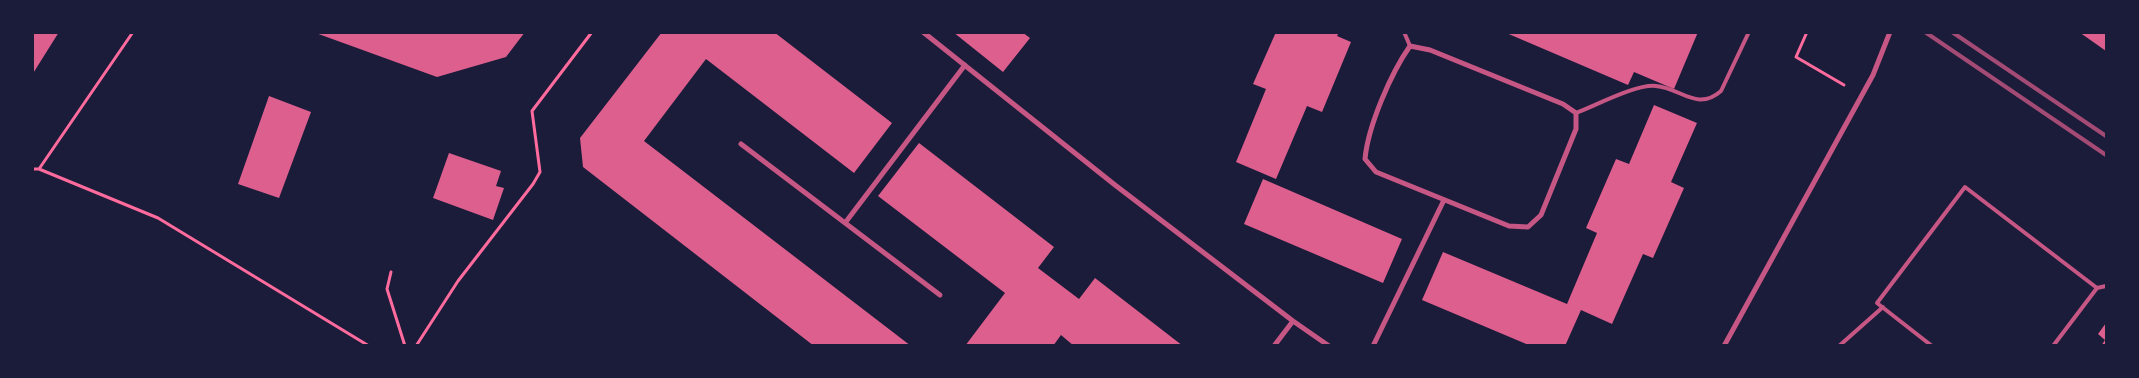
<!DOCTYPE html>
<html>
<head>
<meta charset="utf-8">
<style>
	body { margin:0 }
	#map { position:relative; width:2139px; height:378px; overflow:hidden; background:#1b1b3a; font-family:Montserrat,sans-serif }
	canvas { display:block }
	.frame { position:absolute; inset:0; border:34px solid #1b1b3a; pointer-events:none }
</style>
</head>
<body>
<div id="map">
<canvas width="2139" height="378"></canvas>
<div class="frame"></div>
</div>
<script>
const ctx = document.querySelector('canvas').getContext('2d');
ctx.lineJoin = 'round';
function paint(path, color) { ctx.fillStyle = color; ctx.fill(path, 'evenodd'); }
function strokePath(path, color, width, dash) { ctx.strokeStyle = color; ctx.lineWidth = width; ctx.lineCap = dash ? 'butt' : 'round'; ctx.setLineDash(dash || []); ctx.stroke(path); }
paint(new Path2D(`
	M 32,32 L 59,32 L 32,75 Z
	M 313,32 L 525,32 L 506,57 L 437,77 Z
	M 662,32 L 774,32 L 892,123 L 854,173 L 706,59 L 644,141 L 911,346 L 814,346 L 583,167 L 580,138 Z
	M 953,32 L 1022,32 L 1030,38 L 1003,72 Z
	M 1276,32 L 1339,32 L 1337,36 L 1351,42 L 1322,112 L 1307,106 L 1276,179 L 1236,162 L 1266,89 L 1253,84 Z
	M 1504,32 L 1698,32 L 1674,89 L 1634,72 L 1628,85 Z
	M 2079,32 L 2106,32 L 2106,51 Z
	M 269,96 L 311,112 L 279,198 L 238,184 Z
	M 1654,105 L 1697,123 L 1671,182 L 1684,188 L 1653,258 L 1643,254 L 1612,324 L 1581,310 L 1565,346 L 1531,346 L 1422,300 L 1443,252 L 1567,304 L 1597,233 L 1586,228 L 1616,159 L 1629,164 Z
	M 919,143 L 1054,247 L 1038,268 L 1079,299 L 1095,278 L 1183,346 L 1074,346 L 1061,335 L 1053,346 L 965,346 L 1005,293 L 878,196 Z
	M 449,153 L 501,171 L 496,186 L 504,188 L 493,220 L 433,198 Z
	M 1263,179 L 1402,239 L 1383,283 L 1244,224 Z
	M 2106,323 L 2106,346 L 2101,346 L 2105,340 L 2098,334 Z`), '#dd5f8e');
strokePath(new Path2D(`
	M 1807,32 L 1796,57 L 1844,85
	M 32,169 L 39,169 L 158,218 L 369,346
	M 39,169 L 133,32
	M 391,272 L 387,289 L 405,346
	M 416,346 L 458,281 L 533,184 L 540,172 L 532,111 L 592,32`), '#ff6b9d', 3);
strokePath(new Path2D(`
	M 1404,32 L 1410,46
	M 1576,113 C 1597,105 1636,84 1656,86 C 1681,88 1697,112 1721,91 L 1748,34
	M 2097,288 L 2106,286
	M 1839,346 L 1883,307
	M 1932,346 L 1877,303 L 1965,187 L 2097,288 L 2053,346`), '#c65784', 4);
strokePath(new Path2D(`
	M 923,32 L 1115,185 L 1293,321 L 1329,346
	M 1410,46 L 1430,50 L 1563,104 L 1576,113 L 1576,129 L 1541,215 L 1528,227 L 1509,226 L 1376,172 L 1365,159 C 1368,126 1391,73 1410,46 Z
	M 741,144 L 940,295
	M 845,223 L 965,65
	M 1274,346 L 1293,321
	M 1373,346 L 1444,200
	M 1724,346 L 1873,75 L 1890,32`), '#c65784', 5);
strokePath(new Path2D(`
	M 1925,32 L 2106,155
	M 1952,32 L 2106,136`), '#a44b75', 4);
</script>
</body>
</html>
